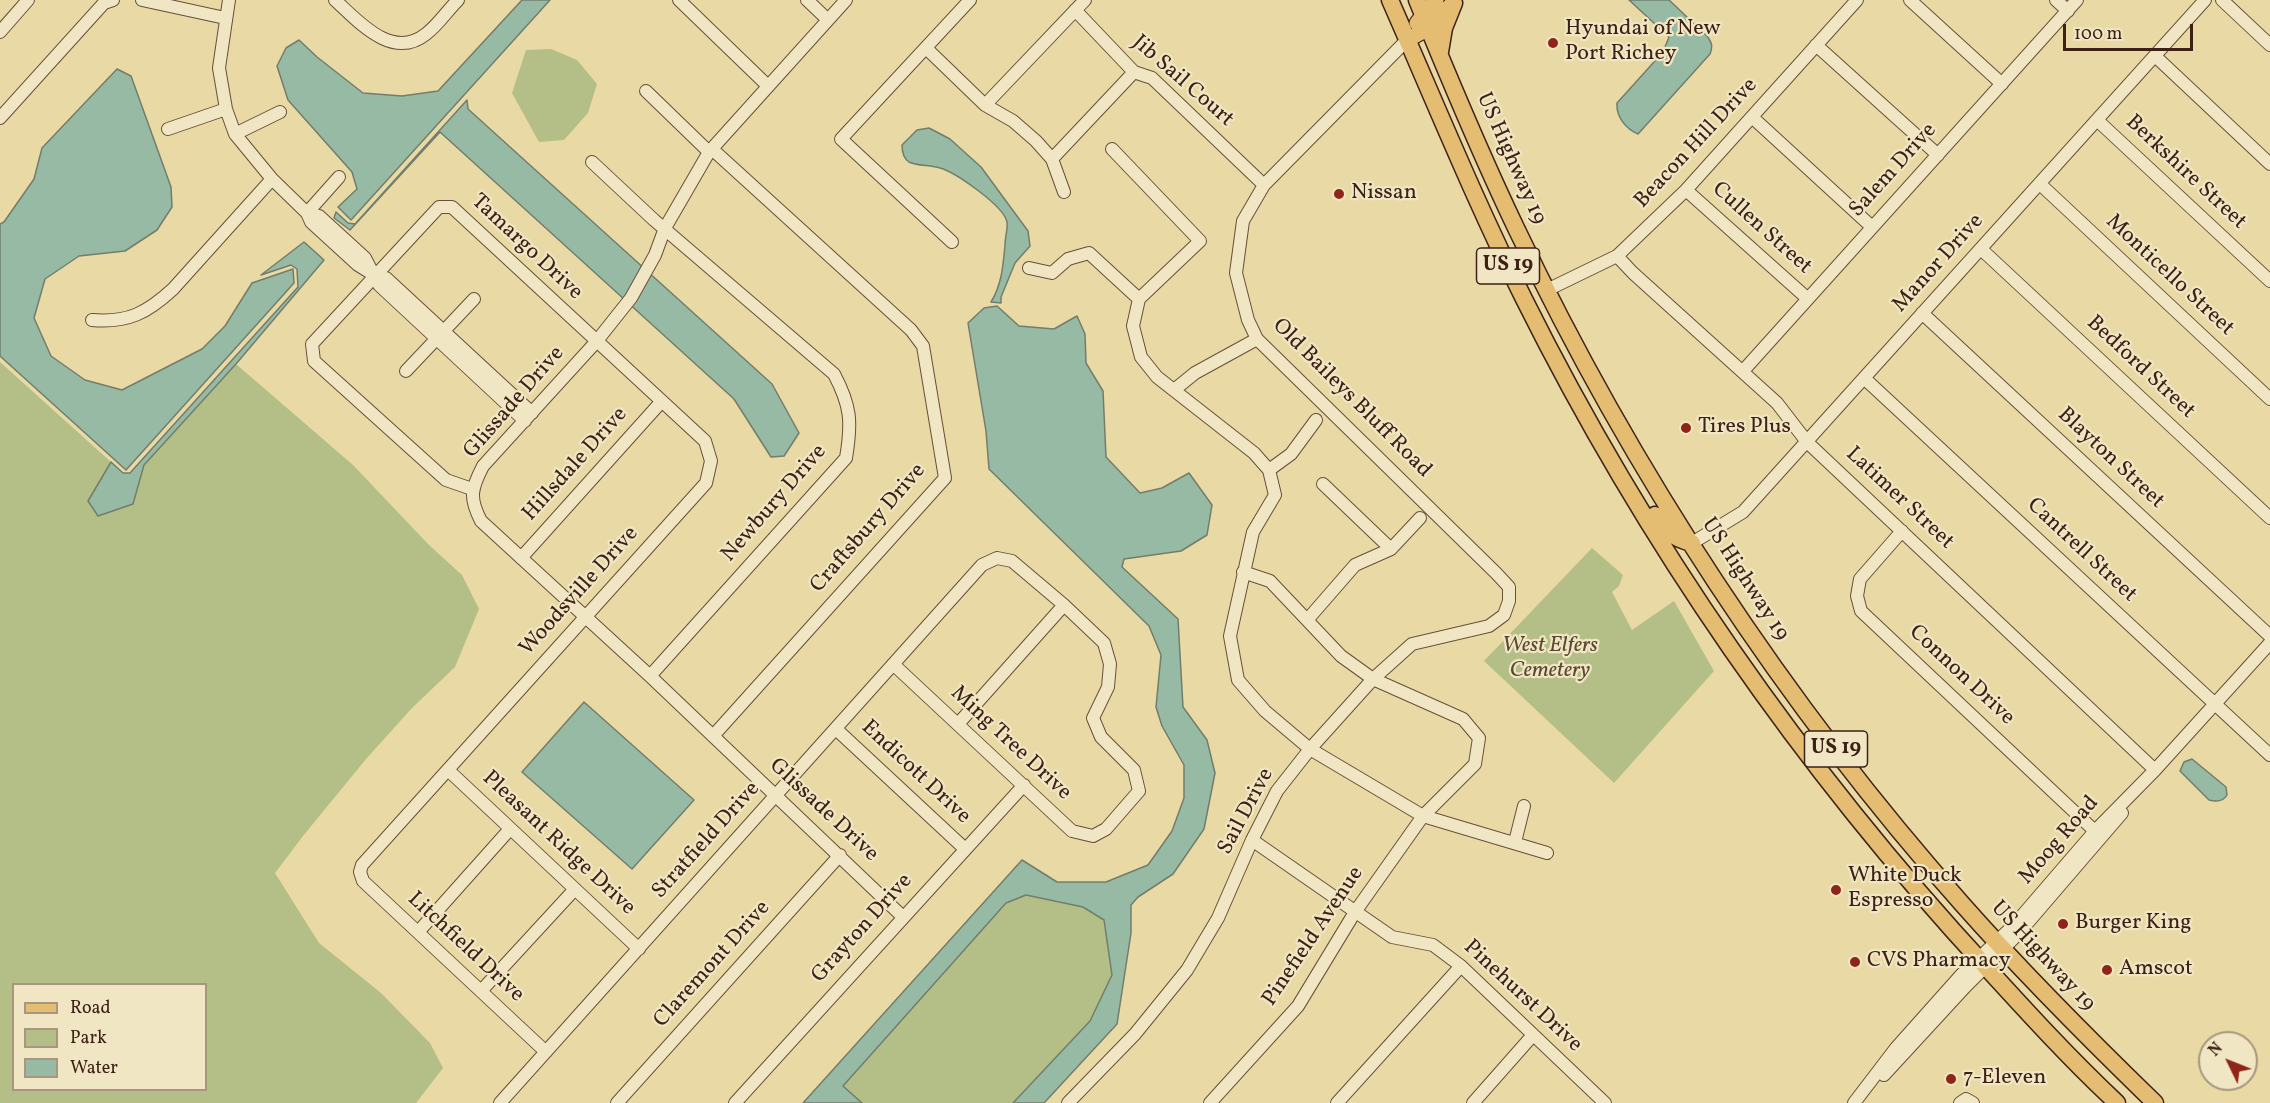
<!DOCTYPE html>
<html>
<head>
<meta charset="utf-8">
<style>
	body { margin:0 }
	#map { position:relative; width:2270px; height:1103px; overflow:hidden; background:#e8d9a5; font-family:Vollkorn,serif }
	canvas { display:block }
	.legend { position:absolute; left:12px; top:983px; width:195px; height:108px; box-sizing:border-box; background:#f0e6c4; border:2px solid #a8977e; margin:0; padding:8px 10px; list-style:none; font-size:18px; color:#3d2116 }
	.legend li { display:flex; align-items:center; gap:12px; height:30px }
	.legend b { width:30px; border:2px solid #a8977e }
	.north { position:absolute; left:2198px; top:1031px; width:60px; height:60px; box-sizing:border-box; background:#f0e6c4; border:2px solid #a8977e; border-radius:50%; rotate:313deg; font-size:16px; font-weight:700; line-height:24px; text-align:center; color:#3d2116 }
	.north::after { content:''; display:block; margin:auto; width:21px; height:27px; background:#8f2418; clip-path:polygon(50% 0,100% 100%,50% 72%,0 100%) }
	.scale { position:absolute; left:2063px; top:24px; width:130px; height:27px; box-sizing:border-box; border:3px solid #3d2116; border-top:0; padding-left:8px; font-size:18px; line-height:21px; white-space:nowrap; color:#3d2116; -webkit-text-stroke:4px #f0e6c4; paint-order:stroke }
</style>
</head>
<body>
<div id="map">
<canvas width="2270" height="1103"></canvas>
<ul class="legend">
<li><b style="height:8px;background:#e4bc72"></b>Road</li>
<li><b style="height:16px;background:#b4bf87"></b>Park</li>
<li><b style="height:16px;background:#97baa5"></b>Water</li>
</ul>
<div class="north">N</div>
<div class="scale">100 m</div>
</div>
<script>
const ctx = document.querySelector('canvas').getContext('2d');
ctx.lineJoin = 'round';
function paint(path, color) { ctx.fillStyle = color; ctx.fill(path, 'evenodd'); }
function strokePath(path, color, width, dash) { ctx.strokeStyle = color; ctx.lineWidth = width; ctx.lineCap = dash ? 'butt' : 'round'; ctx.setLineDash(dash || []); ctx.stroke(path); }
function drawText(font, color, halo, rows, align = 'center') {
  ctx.font = font + ' Vollkorn,serif'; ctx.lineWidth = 4.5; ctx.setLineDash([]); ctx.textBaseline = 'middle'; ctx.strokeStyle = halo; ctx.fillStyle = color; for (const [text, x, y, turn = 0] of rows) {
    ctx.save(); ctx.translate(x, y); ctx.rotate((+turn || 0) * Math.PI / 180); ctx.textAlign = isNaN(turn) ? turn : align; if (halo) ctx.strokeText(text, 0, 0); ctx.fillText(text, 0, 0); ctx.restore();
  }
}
paint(new Path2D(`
	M 551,49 L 577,60 L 597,84 L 588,113 L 564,140 L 539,142 L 512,93 L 526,50 Z
	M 0,362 L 111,462 L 88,501 L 133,504 L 144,465 L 236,364 L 353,465 L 429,545 L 462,575 L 479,609 L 455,667 L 412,708 L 366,759 L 303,836 L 275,873 L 319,943 L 381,993 L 430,1043 L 443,1068 L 416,1103 L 0,1103 ZM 14,984 L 206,984 L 206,1090 L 14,1090 Z
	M 1592,548 L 1623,575 L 1619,586 L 1612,592 L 1632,630 L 1674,601 L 1714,671 L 1614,783 L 1484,661 Z
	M 1026,895 L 1083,907 L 1104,920 L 1112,975 L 1090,1021 L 1013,1103 L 862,1103 L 843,1086 L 1006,903 Z`), '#b4bf87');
const water = new Path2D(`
	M 522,0 L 550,0 L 351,220 L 338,207 L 357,189 L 352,172 L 288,100 L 277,66 L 286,48 L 299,40 L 317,57 L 363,93 L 402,96 L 438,91 Z
	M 1629,0 L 1669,0 L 1707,36 C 1712,43 1713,46 1710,54 L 1638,134 C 1626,129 1616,117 1617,103 L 1663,52 L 1669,37 Z
	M 117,69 L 131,76 L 171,187 L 172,207 L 157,230 L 125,251 L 79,256 L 45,279 L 34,318 L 51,356 L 85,380 L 122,390 L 202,349 L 225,326 L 252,283 L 293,269 L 294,283 L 126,470 L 0,356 L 0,224 L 4,222 L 34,179 L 42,148 Z
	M 467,100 L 468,109 L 772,384 L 799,433 L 784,456 L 771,457 L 734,399 L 440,132 L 350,230 L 334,218 L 336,212 L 348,223 L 355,224 Z
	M 929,128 L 950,139 L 981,167 L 1028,231 L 1030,246 L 1015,263 L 1001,297 L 1001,303 L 991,302 C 1002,284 1003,266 1005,245 C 1005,237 1008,229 1007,222 C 1004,206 955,172 940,168 C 931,165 916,166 909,162 C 903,158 902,151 902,145 L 917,130 Z
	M 304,242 L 324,260 L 236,364 L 144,465 L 133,504 L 98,516 L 88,501 L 111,462 L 123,473 L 130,473 L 298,287 L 297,269 L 291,265 L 261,275 Z
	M 997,306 L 1019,326 L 1054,329 L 1077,316 L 1085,334 L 1086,363 L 1103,391 L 1106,457 L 1140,493 L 1162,488 L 1189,473 L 1212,505 L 1207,535 L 1181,551 L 1124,559 L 1122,567 L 1178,619 L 1183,707 L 1207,740 L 1215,773 L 1204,829 L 1173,874 L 1138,897 L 1131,905 L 1131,933 L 1117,1024 L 1044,1103 L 1013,1103 L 1090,1021 L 1112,975 L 1104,920 L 1083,907 L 1026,895 L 1006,903 L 843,1086 L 862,1103 L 803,1103 L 1022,860 L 1057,882 L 1106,882 L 1148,865 L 1172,831 L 1184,798 L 1184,765 L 1162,726 L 1156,707 L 1161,655 L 1149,626 L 989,469 L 986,431 L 968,323 L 984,308 Z
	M 584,702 L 694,800 L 632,869 L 522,772 Z
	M 2192,759 L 2226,787 L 2227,795 C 2223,802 2216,802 2209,800 L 2180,771 L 2184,762 Z`);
paint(water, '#97baa5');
strokePath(water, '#737d6c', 1.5);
const minor = new Path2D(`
	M 142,0 L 225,18
	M 229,0 L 219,68 L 226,109 L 235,134 L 272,179 L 307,213 L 311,222 L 358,265 L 374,275 L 386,278 L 532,413
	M 335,0 C 358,21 392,61 426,34 C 438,25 447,11 458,0
	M 679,0 L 768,86
	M 807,0 L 828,20
	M 846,0 L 709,152 L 665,228 L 655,255 L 631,298 L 596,342 L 483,466 C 471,489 469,498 481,521 L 650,676 L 903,917
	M 1910,0 L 2002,84
	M 2056,0 L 2068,11
	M 2222,0 L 2270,45
	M 1075,10 L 1134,72 L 1152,78 L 1264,185
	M 0,32 L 28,0
	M 1816,45 L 1938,155
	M 926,48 L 985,105 L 1013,121 L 1036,141 L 1052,159 L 1064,192
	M 2155,56 L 2270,164
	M 646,91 L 709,152
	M 985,105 L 1085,0
	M 1752,117 L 1872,227
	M 0,118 L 104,3 L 113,0
	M 2097,120 L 2270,281
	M 168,129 L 226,109
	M 235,134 L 280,112
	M 712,149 L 911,330 L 923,346 L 945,478 L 713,736
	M 1112,149 L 1200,241 L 1139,299 L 1133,326 L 1141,357 L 1157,377 L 1254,453 L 1269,470 L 1275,495 L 1253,532 L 1230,636 L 1238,680 L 1265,711 L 1310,749 L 1423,816 L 1547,853
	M 1052,159 L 1134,72
	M 592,162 L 654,220 L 834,374 C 851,406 852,422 846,458 L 650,676
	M 2040,184 L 2270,399
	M 1686,190 L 1808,299
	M 307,213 L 319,216 L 365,258 L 379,285 L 525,421
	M 307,213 L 339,177
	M 952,242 L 841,139 L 970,0
	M 1981,249 L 2270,518
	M 1617,256 L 1633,273 L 1777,403 L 1807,442 L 2155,770
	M 1029,268 L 1052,273 L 1068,259 L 1089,253 L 1139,299
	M 1547,290 L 1617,256 L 1686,190 L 1857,0
	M 1922,313 L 2270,636
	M 92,320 C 128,323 147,313 173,289 L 272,179
	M 406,371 L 474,299
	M 1743,371 L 2077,0
	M 1864,378 L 2270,755
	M 1174,390 L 1195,373 L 1257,339
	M 1269,470 L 1291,454 L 1316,420
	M 1323,484 L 1391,549
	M 472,489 L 446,480 L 314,361 L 312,344 L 439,207 L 452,207 L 705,441 L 711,461 L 706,483 L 362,865 L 360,872 L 363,881 L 546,1052
	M 1902,531 L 1860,579 L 1857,596 L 1861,611 L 2099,835
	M 1692,543 L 1743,512 L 2205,0
	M 521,558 L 662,401
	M 1308,619 L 1355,565 L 1391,549 L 1420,518
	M 958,724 L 1064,605
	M 836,729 L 964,848
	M 448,770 L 639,949
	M 1252,840 L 1392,937 L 1433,945 L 1461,966 L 1605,1103
	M 1515,842 L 1524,806
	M 419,931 L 510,829
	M 481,991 L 575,889
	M 1884,1075 L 1966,986 L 2018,934 L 2122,813
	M 500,1103 L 982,565 L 997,558 L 1012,561 L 1064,605 L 1104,643 L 1110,664 L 1108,687 L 1093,718 L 1101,737 L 1134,770 L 1139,791 L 1106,829 L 1093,836 L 1072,831 L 893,664
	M 617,1103 L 840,855
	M 735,1103 L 1024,785
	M 1068,1103 L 1135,1034 L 1187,970 L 1218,918 L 1252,840 L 1277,791 L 1310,749 L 1373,679 L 1412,644 L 1489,626 L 1504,615 L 1509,601 L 1509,587 L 1496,573 L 1257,339 L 1248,320 L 1236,273 L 1243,221 L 1264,185 L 1407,40
	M 1210,1103 L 1298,1006 L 1355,912 L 1423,816 L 1475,764 L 1479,738 L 1463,719 L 1373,679 L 1341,656 L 1270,581 L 1243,572
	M 1337,1103 L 1461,966
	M 1473,1103 L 1533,1035
	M 1854,1103 L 1896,1048 L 1962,974 L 2014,925 L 2095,831 L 2155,770 L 2270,643
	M 1960,1103 L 1966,1099 L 1973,1103`);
const major = new Path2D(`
	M 1417,23 L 1436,0
	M 1407,40 L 1429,28 L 1452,4`);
const highway = new Path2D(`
	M 1390,0 C 1434,100 1475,201 1524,299 C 1645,542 1803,769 1987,968 C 2029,1014 2071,1060 2117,1103
	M 1417,0 C 1448,76 1480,153 1516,228 C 1631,470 1785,705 1963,905 C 2024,974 2089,1039 2155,1103
	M 1440,52 L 1444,28 L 1454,3
	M 1655,515 C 1664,530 1674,539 1692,543`);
strokePath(minor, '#684f3a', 14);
strokePath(major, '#3d2116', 17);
strokePath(highway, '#3d2116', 19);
strokePath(minor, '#f0e6c4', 12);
strokePath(major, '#e4bc72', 15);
strokePath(highway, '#e4bc72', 16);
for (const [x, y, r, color] of [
	[1553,43,6,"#8f2418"],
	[1339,194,6,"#8f2418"],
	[1686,428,6,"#8f2418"],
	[1836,890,6,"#8f2418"],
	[2063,924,6,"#8f2418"],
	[1855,962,6,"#8f2418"],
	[2107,970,6,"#8f2418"],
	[1951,1079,6,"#8f2418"]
]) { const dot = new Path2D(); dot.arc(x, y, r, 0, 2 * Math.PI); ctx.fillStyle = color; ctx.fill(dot); strokePath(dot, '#f0e6c4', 2); }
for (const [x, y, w] of [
	[1508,266,63],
	[1836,749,63]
]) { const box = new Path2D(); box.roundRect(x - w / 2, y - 18, w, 36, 4.5); ctx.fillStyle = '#f0e6c4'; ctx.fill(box); strokePath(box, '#3d2116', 1.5); }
drawText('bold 21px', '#3d2116', null, [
	["US 19",1508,266],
	["US 19",1836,749]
]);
drawText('22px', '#3d2116', '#f0e6c4', [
	["Hyundai of New",1565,30],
	["Port Richey",1565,55],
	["Nissan",1351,194],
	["Tires Plus",1698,428],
	["White Duck",1848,877],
	["Espresso",1848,902],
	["Burger King",2075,924],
	["CVS Pharmacy",1867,962],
	["Amscot",2119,970],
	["7-Eleven",1963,1079]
], 'left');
drawText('22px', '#3d2116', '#f0e6c4', [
	["Jib Sail Court",1182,82,41],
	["Beacon Hill Drive",1697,144,-47],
	["US Highway 19",1510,159,66],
	["Salem Drive",1894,171,-48],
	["Berkshire Street",2185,173,43],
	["Cullen Street",1761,229,42],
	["Tamargo Drive",526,248,43],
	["Manor Drive",1939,264,-48],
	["Monticello Street",2169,276,43],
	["Bedford Street",2140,368,43],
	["Old Baileys Bluff Road",1351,399,45],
	["Glissade Drive",515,403,-49],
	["Blayton Street",2110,459,43],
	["Hillsdale Drive",576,465,-48],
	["Latimer Street",1899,499,43],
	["Newbury Drive",775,504,-49],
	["Craftsbury Drive",869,529,-49],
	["Cantrell Street",2081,551,43],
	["US Highway 19",1744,580,57],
	["Woodsville Drive",580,592,-48],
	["Connon Drive",1961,676,43],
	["Ming Tree Drive",1010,744,43],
	["Endicott Drive",915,773,43],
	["Glissade Drive",823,811,43],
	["Sail Drive",1247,812,-62],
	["Stratfield Drive",707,841,-48],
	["Moog Road",2060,841,-49],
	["Pleasant Ridge Drive",558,844,43],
	["Grayton Drive",863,929,-48],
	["Pinefield Avenue",1314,937,-56],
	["Litchfield Drive",465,948,43],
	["US Highway 19",2042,957,47],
	["Claremont Drive",713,965,-48],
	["Pinehurst Drive",1522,997,43]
]);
drawText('italic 22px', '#5b4832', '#f0e6c4', [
	["West Elfers",1550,647],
	["Cemetery",1550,672]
]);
</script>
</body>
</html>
